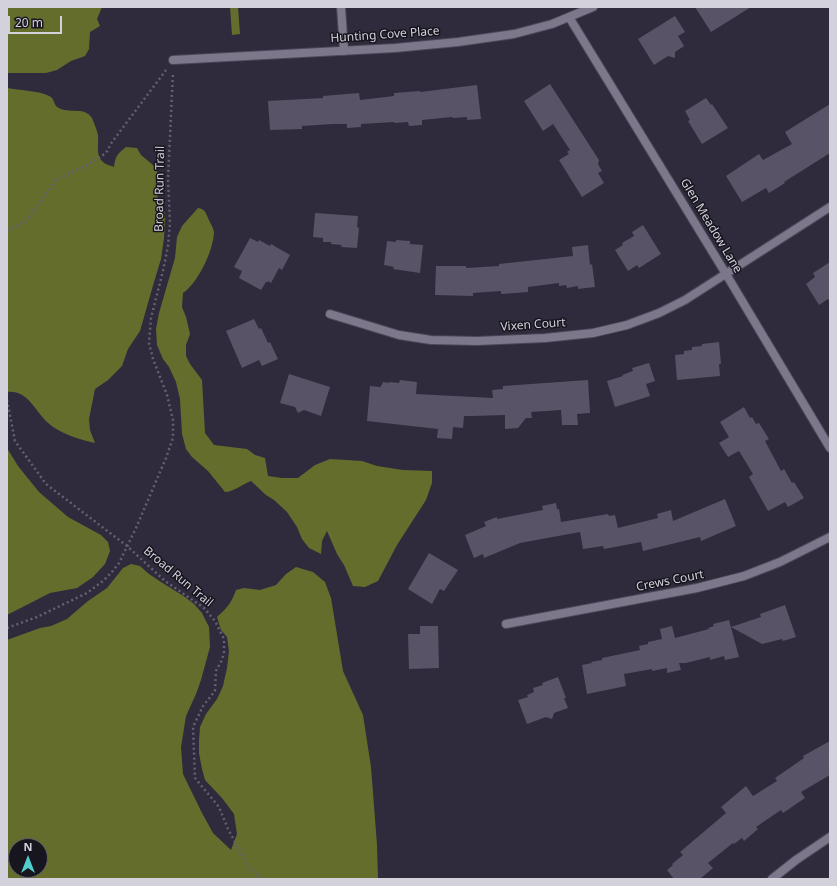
<!DOCTYPE html>
<html>
<head>
<meta charset="utf-8">
<style>
	body { margin:0 }
	#map { position:relative; width:837px; height:886px; overflow:hidden; background:#2f2b3c; font-family:"Noto Sans",sans-serif }
	canvas { display:block }
	.frame { position:absolute; inset:0; border:8px solid #d3d1dc; pointer-events:none }
	.north { position:absolute; left:8px; top:838px; width:40px; height:40px; box-sizing:border-box; background:#17151d; border:1px solid #626069; border-radius:50%; rotate:0deg; font-size:11px; font-weight:700; line-height:16px; text-align:center; color:#d3d1dc }
	.north::after { content:''; display:block; margin:auto; width:14px; height:18px; background:#52cdcd; clip-path:polygon(50% 0,100% 100%,50% 72%,0 100%) }
	.scale { position:absolute; left:8px; top:16px; width:54px; height:18px; box-sizing:border-box; border:2px solid #d3d1dc; border-top:0; padding-left:5px; font-size:12px; line-height:14px; white-space:nowrap; color:#d3d1dc; -webkit-text-stroke:3px #17151d; paint-order:stroke }
</style>
</head>
<body>
<div id="map">
<canvas width="837" height="886"></canvas>
<div class="frame"></div>
<div class="north">N</div>
<div class="scale">20 m</div>
</div>
<script>
const ctx = document.querySelector('canvas').getContext('2d');
ctx.lineJoin = 'round';
function paint(path, color) { ctx.fillStyle = color; ctx.fill(path, 'evenodd'); }
function strokePath(path, color, width, dash) { ctx.strokeStyle = color; ctx.lineWidth = width; ctx.lineCap = dash ? 'butt' : 'round'; ctx.setLineDash(dash || []); ctx.stroke(path); }
function drawText(font, color, halo, rows, align = 'center') {
  ctx.font = font + ' "Noto Sans",sans-serif'; ctx.lineWidth = 3; ctx.setLineDash([]); ctx.textBaseline = 'middle'; ctx.strokeStyle = halo; ctx.fillStyle = color; for (const [text, x, y, turn = 0] of rows) {
    ctx.save(); ctx.translate(x, y); ctx.rotate((+turn || 0) * Math.PI / 180); ctx.textAlign = isNaN(turn) ? turn : align; if (halo) ctx.strokeText(text, 0, 0); ctx.fillText(text, 0, 0); ctx.restore();
  }
}
paint(new Path2D(`
	M 7,7 L 102,7 L 97,19 L 100,26 L 90,32 L 89,49 L 85,56 L 71,61 L 57,70 L 46,73 L 7,73 Z
	M 230,7 L 238,7 L 240,34 L 232,35 Z
	M 7,88 C 16,90 46,91 52,98 C 55,102 54,107 61,109 C 71,113 85,107 92,118 C 94,123 97,130 98,135 C 99,144 95,155 103,162 C 105,164 111,166 114,167 C 116,156 116,155 126,147 L 137,148 L 141,155 L 153,165 L 160,177 L 161,185 L 157,196 L 163,202 L 165,217 L 164,238 L 161,259 L 154,282 L 140,331 L 128,349 L 122,366 L 108,380 L 95,389 L 89,419 L 90,430 L 95,443 C 78,439 60,434 47,422 C 34,410 28,390 7,392 Z
	M 198,208 C 205,209 206,213 208,218 C 210,223 214,228 214,233 C 213,251 198,283 183,293 L 182,307 L 186,317 L 190,334 L 186,345 L 186,356 L 190,364 L 202,380 L 205,433 L 214,445 L 247,449 L 255,455 L 265,458 L 268,476 L 282,478 L 298,478 L 315,465 L 330,459 L 362,461 L 377,466 L 403,470 L 432,471 L 432,483 L 426,500 L 397,545 L 378,581 L 365,587 L 353,586 L 344,565 L 337,554 L 327,531 L 322,541 L 321,554 L 309,548 L 302,539 L 297,527 L 287,512 L 274,500 L 266,495 L 251,481 C 243,484 233,492 225,492 L 208,471 L 192,457 L 186,449 L 182,434 L 180,399 L 176,382 L 169,367 L 163,359 L 157,345 L 156,329 L 159,313 L 175,258 L 177,237 L 182,226 Z
	M 7,448 L 18,466 L 39,492 L 68,517 L 101,535 L 108,542 L 110,551 L 105,564 L 93,577 L 77,588 L 50,593 L 7,615 Z
	M 131,564 L 140,566 L 149,574 L 161,582 L 185,597 L 194,604 L 202,613 L 209,627 L 210,647 L 201,680 L 196,694 L 186,716 L 181,747 L 183,774 L 202,813 L 213,833 L 231,850 L 237,834 L 234,814 L 222,798 L 205,780 L 202,769 L 199,753 L 199,741 L 200,727 L 206,714 L 217,699 L 223,686 L 227,668 L 229,651 L 227,637 L 221,630 L 217,617 C 227,608 232,602 236,590 L 244,588 L 260,590 L 276,585 L 286,574 L 296,567 L 313,572 L 325,582 L 331,598 L 343,671 L 363,715 L 371,767 L 377,845 L 378,879 L 7,879 L 7,640 L 40,628 L 51,626 L 67,619 L 88,601 L 107,588 L 123,568 ZM 16,846 L 40,846 L 40,870 L 16,870 Z`), '#656d2c');
paint(new Path2D(`
	M 695,7 L 751,7 L 711,32 Z
	M 675,16 L 685,32 L 678,36 L 684,46 L 675,52 L 675,58 L 668,56 L 654,65 L 638,39 Z
	M 550,84 L 599,160 L 598,164 L 602,171 L 598,173 L 604,183 L 582,197 L 559,160 L 569,154 L 567,152 L 570,150 L 553,124 L 543,131 L 524,101 Z
	M 477,85 L 481,119 L 467,120 L 467,117 L 453,118 L 452,117 L 422,120 L 422,125 L 409,126 L 408,122 L 394,123 L 394,122 L 361,124 L 361,127 L 347,128 L 347,124 L 333,124 L 302,126 L 302,129 L 270,130 L 268,101 L 323,98 L 323,96 L 359,93 L 360,100 L 394,96 L 394,93 L 420,91 L 420,92 Z
	M 706,98 L 711,105 L 712,104 L 728,128 L 702,144 L 688,121 L 690,120 L 685,111 Z
	M 830,104 L 830,153 L 784,182 L 785,183 L 769,193 L 766,188 L 742,202 L 726,176 L 759,154 L 763,160 L 792,144 L 785,132 Z
	M 315,213 L 358,216 L 357,227 L 359,228 L 357,248 L 341,247 L 342,245 L 331,244 L 331,242 L 323,242 L 323,238 L 313,237 Z
	M 643,225 L 661,254 L 639,268 L 637,265 L 628,271 L 615,250 L 623,245 L 622,243 L 634,236 L 632,232 Z
	M 250,238 L 258,242 L 259,240 L 270,246 L 271,244 L 290,255 L 282,270 L 279,268 L 271,283 L 268,281 L 268,282 L 266,282 L 261,290 L 239,278 L 242,271 L 234,267 Z
	M 396,240 L 410,241 L 410,244 L 423,245 L 420,273 L 393,269 L 394,267 L 384,265 L 387,241 L 396,242 Z
	M 588,245 L 590,265 L 592,264 L 595,287 L 578,289 L 578,286 L 567,288 L 566,285 L 559,286 L 559,283 L 528,287 L 528,292 L 501,294 L 501,291 L 473,293 L 473,296 L 435,295 L 436,266 L 466,266 L 466,268 L 499,266 L 499,264 L 573,256 L 572,247 Z
	M 830,262 L 830,302 L 828,299 L 819,305 L 806,284 L 815,277 L 813,273 Z
	M 254,319 L 259,329 L 261,328 L 268,343 L 270,342 L 278,359 L 262,366 L 259,360 L 242,368 L 226,331 Z
	M 719,342 L 721,364 L 719,364 L 720,376 L 677,380 L 675,355 L 684,354 L 684,351 L 692,350 L 692,347 L 702,346 L 702,344 Z
	M 649,363 L 655,381 L 646,384 L 650,396 L 615,407 L 607,381 L 623,376 L 622,375 L 633,371 L 632,368 Z
	M 289,374 L 330,387 L 321,416 L 304,410 L 298,413 L 295,407 L 280,403 Z
	M 400,380 L 417,382 L 416,394 L 493,398 L 492,390 L 503,389 L 503,386 L 588,380 L 590,413 L 577,414 L 578,425 L 562,425 L 561,410 L 531,412 L 532,418 L 526,418 L 518,428 L 505,429 L 505,415 L 473,416 L 464,416 L 463,428 L 453,427 L 452,439 L 437,438 L 438,429 L 367,421 L 370,386 L 381,387 L 381,385 L 382,385 L 383,382 L 389,383 L 389,382 L 399,383 Z
	M 744,407 L 750,418 L 752,417 L 756,424 L 759,423 L 769,439 L 765,441 L 781,471 L 784,469 L 792,483 L 794,482 L 804,498 L 788,507 L 785,502 L 768,511 L 749,477 L 753,474 L 739,451 L 728,457 L 719,443 L 729,437 L 720,422 Z
	M 725,499 L 736,526 L 701,541 L 700,537 L 643,551 L 641,542 L 604,549 L 603,546 L 583,549 L 580,532 L 520,543 L 484,558 L 483,554 L 474,558 L 465,535 L 486,526 L 484,522 L 497,517 L 497,519 L 543,510 L 542,506 L 556,503 L 557,509 L 559,509 L 561,522 L 608,514 L 609,516 L 615,515 L 618,528 L 658,518 L 657,514 L 671,510 L 673,521 Z
	M 429,553 L 458,570 L 444,591 L 440,589 L 432,604 L 408,589 Z
	M 785,605 L 796,637 L 783,641 L 782,639 L 762,644 L 731,627 L 761,617 L 760,614 Z
	M 729,620 L 739,657 L 725,660 L 724,656 L 710,660 L 710,657 L 686,663 L 679,663 L 681,670 L 667,673 L 667,668 L 652,671 L 652,669 L 624,674 L 626,686 L 587,694 L 582,665 L 592,663 L 591,662 L 602,660 L 602,658 L 640,650 L 639,646 L 648,644 L 648,642 L 662,639 L 660,629 L 672,626 L 675,638 L 709,629 L 708,628 L 714,626 L 713,624 Z
	M 420,626 L 438,626 L 439,668 L 409,669 L 408,634 L 420,634 Z
	M 558,677 L 566,698 L 564,698 L 568,708 L 554,713 L 552,719 L 546,717 L 527,724 L 518,700 L 528,697 L 527,695 L 534,692 L 533,688 L 543,685 L 542,683 Z
	M 830,741 L 830,775 L 801,792 L 805,798 L 783,813 L 781,810 L 756,827 L 758,829 L 744,841 L 742,838 L 734,844 L 733,843 L 708,863 L 713,868 L 700,879 L 674,879 L 667,870 L 673,865 L 672,864 L 683,855 L 680,852 L 726,813 L 721,807 L 746,786 L 753,796 L 777,781 L 775,778 L 804,758 L 803,756 Z`), '#585366');
const street = new Path2D(`
	M 341,7 L 344,51
	M 569,17 L 726,274 L 830,448
	M 173,60 L 395,48 L 458,42 L 514,34 L 552,24 L 593,7
	M 330,314 L 399,335 L 431,340 L 477,341 L 545,338 L 593,333 L 627,325 L 659,313 L 685,300 L 830,207
	M 506,624 L 697,588 L 744,576 L 780,562 L 830,537
	M 772,879 L 796,860 L 830,837`);
strokePath(street, '#4c4857', 10);
strokePath(new Path2D(`
	M 7,231 L 26,221 L 57,179 L 88,165 L 106,153 L 112,142 L 166,70
	M 7,400 L 15,441 L 46,484 L 127,546 L 165,581 L 204,608 L 215,621 L 224,639 L 224,652 L 222,660 L 216,671 L 215,691 L 203,706 L 193,727 L 195,778 L 219,807 L 228,829 L 248,866 L 261,879
	M 7,628 L 37,617 L 87,593 L 103,581 L 111,573 L 119,563 L 136,528 L 166,458 L 173,438 L 173,420 L 167,395 L 153,359 L 149,343 L 151,318 L 163,271 L 168,246 L 170,223 L 168,179 L 173,72`), '#646170', 2.5, [2, 3]);
strokePath(street, '#7c778b', 8);
drawText('12px', '#d3d1dc', '#17151d', [
	["Hunting Cove Place",385,35,-4],
	["Broad Run Trail",160,189,-89],
	["Glen Meadow Lane",711,226,59],
	["Vixen Court",533,325,-4],
	["Broad Run Trail",178,577,40],
	["Crews Court",670,581,-11]
]);
</script>
</body>
</html>
